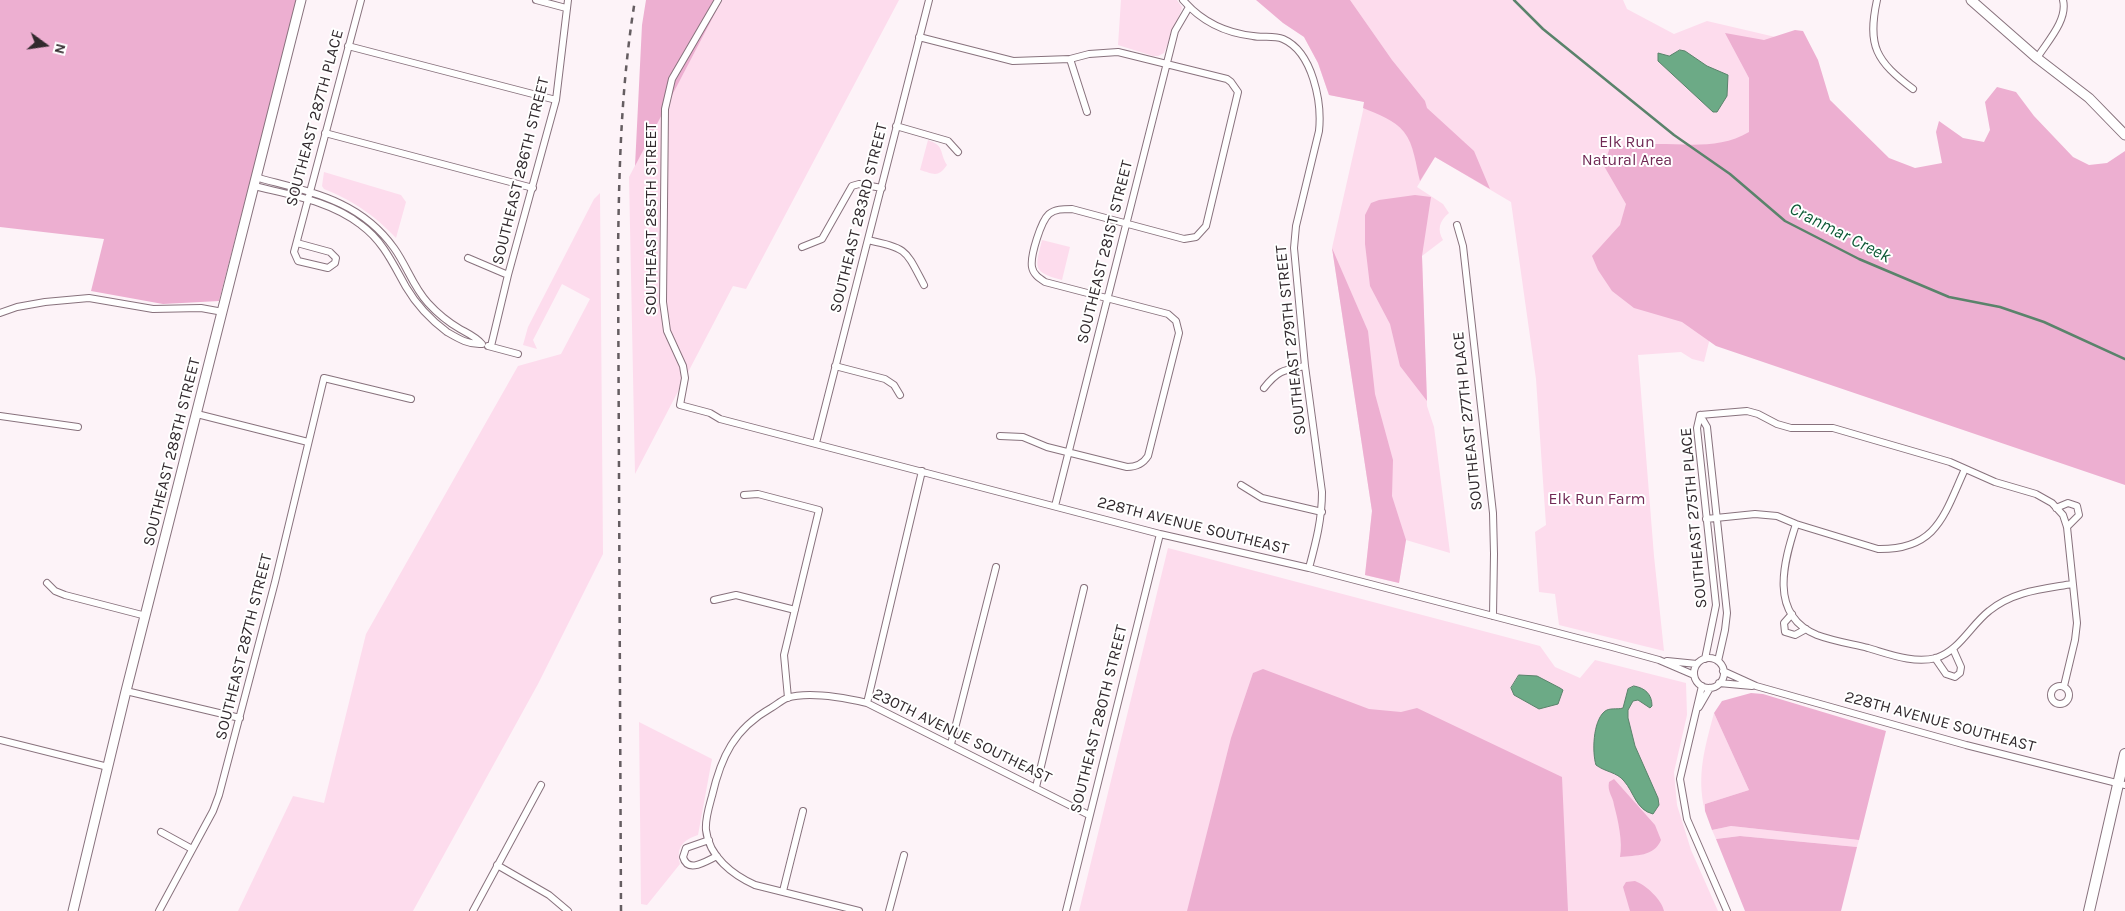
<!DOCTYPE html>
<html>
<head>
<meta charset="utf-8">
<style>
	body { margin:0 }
	#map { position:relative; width:2125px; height:911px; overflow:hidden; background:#fdf3f8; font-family:Karla,sans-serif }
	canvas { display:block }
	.north { position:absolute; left:20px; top:20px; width:50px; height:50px; -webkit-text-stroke:4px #fff; paint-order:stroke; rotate:104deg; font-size:14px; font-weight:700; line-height:20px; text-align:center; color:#31292d }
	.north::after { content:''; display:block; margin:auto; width:18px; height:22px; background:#31292d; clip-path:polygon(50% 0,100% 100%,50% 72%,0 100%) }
</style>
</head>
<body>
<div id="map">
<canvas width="2125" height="911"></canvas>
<div class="north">N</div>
</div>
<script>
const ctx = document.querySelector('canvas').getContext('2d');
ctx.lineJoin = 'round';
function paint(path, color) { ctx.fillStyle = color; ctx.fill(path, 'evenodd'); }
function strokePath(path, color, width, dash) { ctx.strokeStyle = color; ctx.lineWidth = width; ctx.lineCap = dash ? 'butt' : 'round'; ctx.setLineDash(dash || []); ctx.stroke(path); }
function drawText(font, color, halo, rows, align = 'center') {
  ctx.font = font + ' Karla,sans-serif'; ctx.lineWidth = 4; ctx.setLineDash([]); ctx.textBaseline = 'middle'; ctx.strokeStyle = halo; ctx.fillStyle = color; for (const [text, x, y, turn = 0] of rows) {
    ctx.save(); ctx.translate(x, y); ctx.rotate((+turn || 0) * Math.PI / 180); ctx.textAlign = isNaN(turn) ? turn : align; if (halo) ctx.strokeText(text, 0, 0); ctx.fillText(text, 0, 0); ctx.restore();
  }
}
paint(new Path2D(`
	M 722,0 L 899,0 L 746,289 L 733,286 L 635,474 L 629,177 Z
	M 1121,0 L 1177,0 L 1182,7 L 1181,11 L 1164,53 L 1158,56 L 1153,56 L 1118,45 Z
	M 1314,0 L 1623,0 L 1627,9 L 1674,34 L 1707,21 L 1784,39 L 1704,362 L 1692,359 L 1681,352 L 1638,355 L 1654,556 L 1664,651 L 1559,625 L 1555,594 L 1539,592 L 1535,532 L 1546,525 L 1536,379 L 1511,202 L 1435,157 L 1417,187 L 1443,204 L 1449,213 C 1439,221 1437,230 1443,240 L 1422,256 L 1427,406 L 1434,427 L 1450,553 L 1406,540 L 1399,583 L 1365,575 L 1372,511 L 1332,248 L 1365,102 L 1329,95 L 1318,63 L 1304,37 Z
	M 928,140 C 945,146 939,152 947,165 C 938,178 934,174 920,170 Z
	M 324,172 L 401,195 L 406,202 L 396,238 C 374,215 354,201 324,189 L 322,186 Z
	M 600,193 L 603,554 L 538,684 L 413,911 L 238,911 L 293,796 L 324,803 L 366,634 L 518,366 L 561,354 L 590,299 L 562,284 L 533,340 L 537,349 L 523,345 L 528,327 L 594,199 Z
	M 1042,240 L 1070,247 L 1062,280 C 1032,272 1035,268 1042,240 Z
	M 1168,548 L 1540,646 L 1555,667 L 1580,678 L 1595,660 L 1686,683 L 1687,715 L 1674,772 L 1677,805 L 1691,850 L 1718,911 L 1079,911 Z
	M 1714,713 L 1749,790 L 1705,804 L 1705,811 C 1696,776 1705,747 1714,713 Z
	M 639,722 L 712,759 L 698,835 C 683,840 676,847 680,864 L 647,905 L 641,904 Z
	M 1731,826 L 1859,840 L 1857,847 L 1740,836 L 1716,839 L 1712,830 Z`), '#fddced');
paint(new Path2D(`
	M 0,0 L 297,0 L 219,301 L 163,304 L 91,291 L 104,239 L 0,227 Z
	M 646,0 L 722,0 L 635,166 L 642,25 Z
	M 1256,0 L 1350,0 L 1392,60 L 1425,101 L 1427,108 L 1474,151 L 1490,189 L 1435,157 L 1420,181 C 1416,166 1414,144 1404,132 C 1395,120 1377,114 1363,108 L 1364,102 L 1329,95 L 1318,63 L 1304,37 L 1283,23 Z
	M 1795,30 L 1803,31 L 1818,60 L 1830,100 L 1889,158 L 1915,168 L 1942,163 L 1936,132 L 1939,121 L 1963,138 L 1984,142 L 1990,130 L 1985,102 L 1997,87 L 2016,92 L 2034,116 L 2073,157 L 2089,165 L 2107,163 L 2125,151 L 2125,485 L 1716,346 L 1682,322 L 1634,308 L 1612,291 L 1598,270 L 1592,256 L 1620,225 L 1626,204 L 1604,166 L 1610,147 C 1625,146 1641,144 1657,144 C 1689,144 1721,149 1749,132 L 1749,78 L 1725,33 L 1764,40 Z
	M 1415,195 L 1431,197 L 1422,256 L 1427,401 L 1400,366 L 1390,324 L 1370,286 L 1365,244 L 1365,215 L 1371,203 L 1379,200 Z
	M 1332,248 L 1368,331 L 1375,394 L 1393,460 L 1392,496 L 1406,540 L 1399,583 L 1365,575 L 1372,511 Z
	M 1263,669 L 1369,709 L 1401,712 L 1417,708 L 1562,777 L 1568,911 L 1187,911 L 1231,738 L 1253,673 Z
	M 1751,693 L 1763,694 L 1886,731 L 1859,840 L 1731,826 L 1712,830 L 1705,811 L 1705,804 L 1749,790 L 1714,713 L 1722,701 Z
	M 1614,779 L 1655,825 L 1661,840 C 1654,857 1636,855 1620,857 C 1623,842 1618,820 1614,805 C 1613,796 1607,792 1609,782 Z
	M 1740,836 L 1857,847 L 1841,911 L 1745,911 L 1716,839 Z
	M 1635,881 C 1646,885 1662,900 1664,911 L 1630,911 L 1623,887 L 1626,882 Z`), '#edafd1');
const water = new Path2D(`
	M 1680,50 L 1685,51 L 1707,66 L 1728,75 L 1727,96 L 1717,112 L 1713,112 L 1658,61 L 1658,53 L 1669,56 Z
	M 1519,675 L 1537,676 L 1560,688 L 1563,690 L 1558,704 L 1539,709 L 1514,695 L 1511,688 Z
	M 1634,686 C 1645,688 1652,694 1652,706 L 1650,708 L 1638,700 L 1633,701 L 1628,710 L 1628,718 L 1635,746 L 1658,798 L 1659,805 L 1653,814 C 1636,810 1634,792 1624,781 C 1617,772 1605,772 1596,765 C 1592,752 1593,722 1604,712 C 1609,707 1617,710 1623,708 L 1628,689 Z`);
paint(water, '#6caa86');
strokePath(water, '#5a836b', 1);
strokePath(new Path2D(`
	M 1514,0 L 1543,29 L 1674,135 L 1730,174 L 1785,221 L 1859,259 L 1949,297 L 2000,307 L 2044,322 L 2125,359`), '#5a836b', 2.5);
const street = new Path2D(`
	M 536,0 L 566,8
	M 718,0 L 672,79 L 665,109 L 663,302 L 667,331 L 683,366 L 685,378 L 680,405 L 710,413 L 720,419 L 1160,534 L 1309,568 L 1612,647 L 1659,660 L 1694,675
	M 1183,0 C 1201,21 1226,33 1253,36 C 1262,38 1274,35 1283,39 C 1313,52 1322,103 1319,131 L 1296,226 L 1294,248 L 1305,366 L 1322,492 C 1322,519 1316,542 1309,568
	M 1877,0 C 1867,46 1876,61 1913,89
	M 919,37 L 1013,61 L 1070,59 L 1089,54 L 1118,52 L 1227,79 L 1231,82 L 1238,92 L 1206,226 L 1196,237 L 1184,239 L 1072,209 C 1063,209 1055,209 1049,214 C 1041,221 1030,256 1032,267 C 1033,274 1039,278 1045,282 L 1168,314 L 1176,321 L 1179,333 L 1148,456 C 1143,464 1136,467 1127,467 L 1047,447 L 1023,437 L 1000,436
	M 348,46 L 556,100
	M 2037,58 C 2047,42 2068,20 2063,0
	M 1070,59 L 1087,112
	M 896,126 L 948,141 L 958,152
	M 325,133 L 533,188
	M 254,186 C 290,195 331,201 361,225 C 383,241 393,264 406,287 C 416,304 431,320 447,332 C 459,339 469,345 482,344 C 476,337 469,334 460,329 C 448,322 438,314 428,303 C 413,287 407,266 394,248 C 359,199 309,192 255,177
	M 1457,225 L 1463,246 L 1493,513 L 1494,554 L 1493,616
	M 868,240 C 908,249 905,249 924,285
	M 297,243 L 330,252 L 336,258 L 335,263 L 328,268 L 298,261 L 294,252 L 361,0
	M 802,247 L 822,239 L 852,186 L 859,184 L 882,188
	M 468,258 L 508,275
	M 0,313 L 17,307 L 45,302 L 89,298 L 153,309 L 201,308 L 223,312
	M 488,346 L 518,354
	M 491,346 L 508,275 L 556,100 L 568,0
	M 835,366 L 885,379 L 894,385 L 900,395
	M 1264,388 C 1278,370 1284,370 1305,366
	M 197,414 L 308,442
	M 1700,415 L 1747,411 L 1758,414 L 1777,424 L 1791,428 L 1833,428 L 1950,462 L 1995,482 L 2036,494 L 2052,503 L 2063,515 L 2067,527 L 2077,623 L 2075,640 L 2064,686
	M 1700,415 L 1707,427 L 1727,613 L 1725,630 L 1718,661
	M 1700,415 L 1697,428 L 1716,605 L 1705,659
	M 0,416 L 78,427
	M 816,443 L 929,0
	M 1241,485 L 1262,498 L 1322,512
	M 744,495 L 758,494 L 819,510 L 784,655 L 788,698
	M 1055,506 L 1175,31 L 1189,7
	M 2056,508 L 2068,503 L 2077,506 L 2079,515 L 2067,527
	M 1706,519 L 1755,514 L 1777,516 L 1796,524 L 1878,549 C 1937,550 1944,515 1965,469
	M 1796,524 C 1784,561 1768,615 1817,635 C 1833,641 1852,644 1868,648 C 1889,654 1914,664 1936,658 C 1959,651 1971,625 1989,611 C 2013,591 2043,589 2072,584
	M 47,583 L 55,591 L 65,595 L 146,616
	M 714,600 L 736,595 L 795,610
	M 1792,614 L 1784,623 L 1785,632 L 1795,635 L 1806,629
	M 1935,658 L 1946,674 L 1955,677 L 1960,673 L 1961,667 L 1953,649
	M1694 673a15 15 0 1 1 30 0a15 15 0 1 1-30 0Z
	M 1667,661 L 1697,664
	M 1723,671 L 1756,686 L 1966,745 L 2125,785
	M 1719,683 L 1752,686
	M2051 695a9 9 0 1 1 18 0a9 9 0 1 1-18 0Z
	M 1702,686 L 1680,779 L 1687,819 L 1727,911
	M 126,691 L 240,718
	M 867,703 L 922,471
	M 1699,707 L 1710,688
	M 0,740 L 108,767
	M 951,744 L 996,567
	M 1036,787 L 1084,588
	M 161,832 L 192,849
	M 709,840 L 686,848 L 683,857 C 688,874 706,861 717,856
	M 497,865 L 549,895 L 568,911
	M 783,891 L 803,811
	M 159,911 L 213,811 L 219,795 L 275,582 L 324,378 L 411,399
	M 473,911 L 541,785
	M 859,911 L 755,885 C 733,875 709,857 706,830 C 705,819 709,807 712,796 C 721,757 734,729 771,708 C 776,705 782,700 787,698 C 809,691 845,698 867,703 L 1089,815
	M 889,911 L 904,855
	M 1066,911 L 1160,534`);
const secondary = new Path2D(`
	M 1971,0 L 2037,58 L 2089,98 L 2125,135
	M 73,911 L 126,691 L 301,0`);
const primary = new Path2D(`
	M 2089,911 L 2125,754`);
strokePath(street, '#88727d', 8);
strokePath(secondary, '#88727d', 11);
strokePath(primary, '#88727d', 12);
strokePath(street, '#fff', 6);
strokePath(secondary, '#fff', 9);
strokePath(primary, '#fff', 10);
strokePath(new Path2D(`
	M 621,911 L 618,255 C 619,169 621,85 635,0`), '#655d61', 2.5, [6, 6]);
drawText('16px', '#31292d', '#fff', [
	["SOUTHEAST 287TH PLACE",315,118,-75],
	["SOUTHEAST 286TH STREET",521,171,-76],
	["SOUTHEAST 283RD STREET",859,218,-76],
	["SOUTHEAST 285TH STREET",651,219,-90],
	["SOUTHEAST 281ST STREET",1105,252,-76],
	["SOUTHEAST 279TH STREET",1291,340,-96],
	["SOUTHEAST 277TH PLACE",1468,421,-96],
	["SOUTHEAST 288TH STREET",172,452,-76],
	["SOUTHEAST 275TH PLACE",1694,518,-95],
	["228TH AVENUE SOUTHEAST",1193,526,14],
	["SOUTHEAST 287TH STREET",244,647,-76],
	["SOUTHEAST 280TH STREET",1099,719,-76],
	["228TH AVENUE SOUTHEAST",1940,722,15],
	["230TH AVENUE SOUTHEAST",962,736,26]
]);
drawText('16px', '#702955', '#fff', [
	["Elk Run",1627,142],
	["Natural Area",1627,160],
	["Elk Run Farm",1597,499]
]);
drawText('italic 18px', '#0e5a37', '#fff', [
	["Cranmar Creek",1840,233,27]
]);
</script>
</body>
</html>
